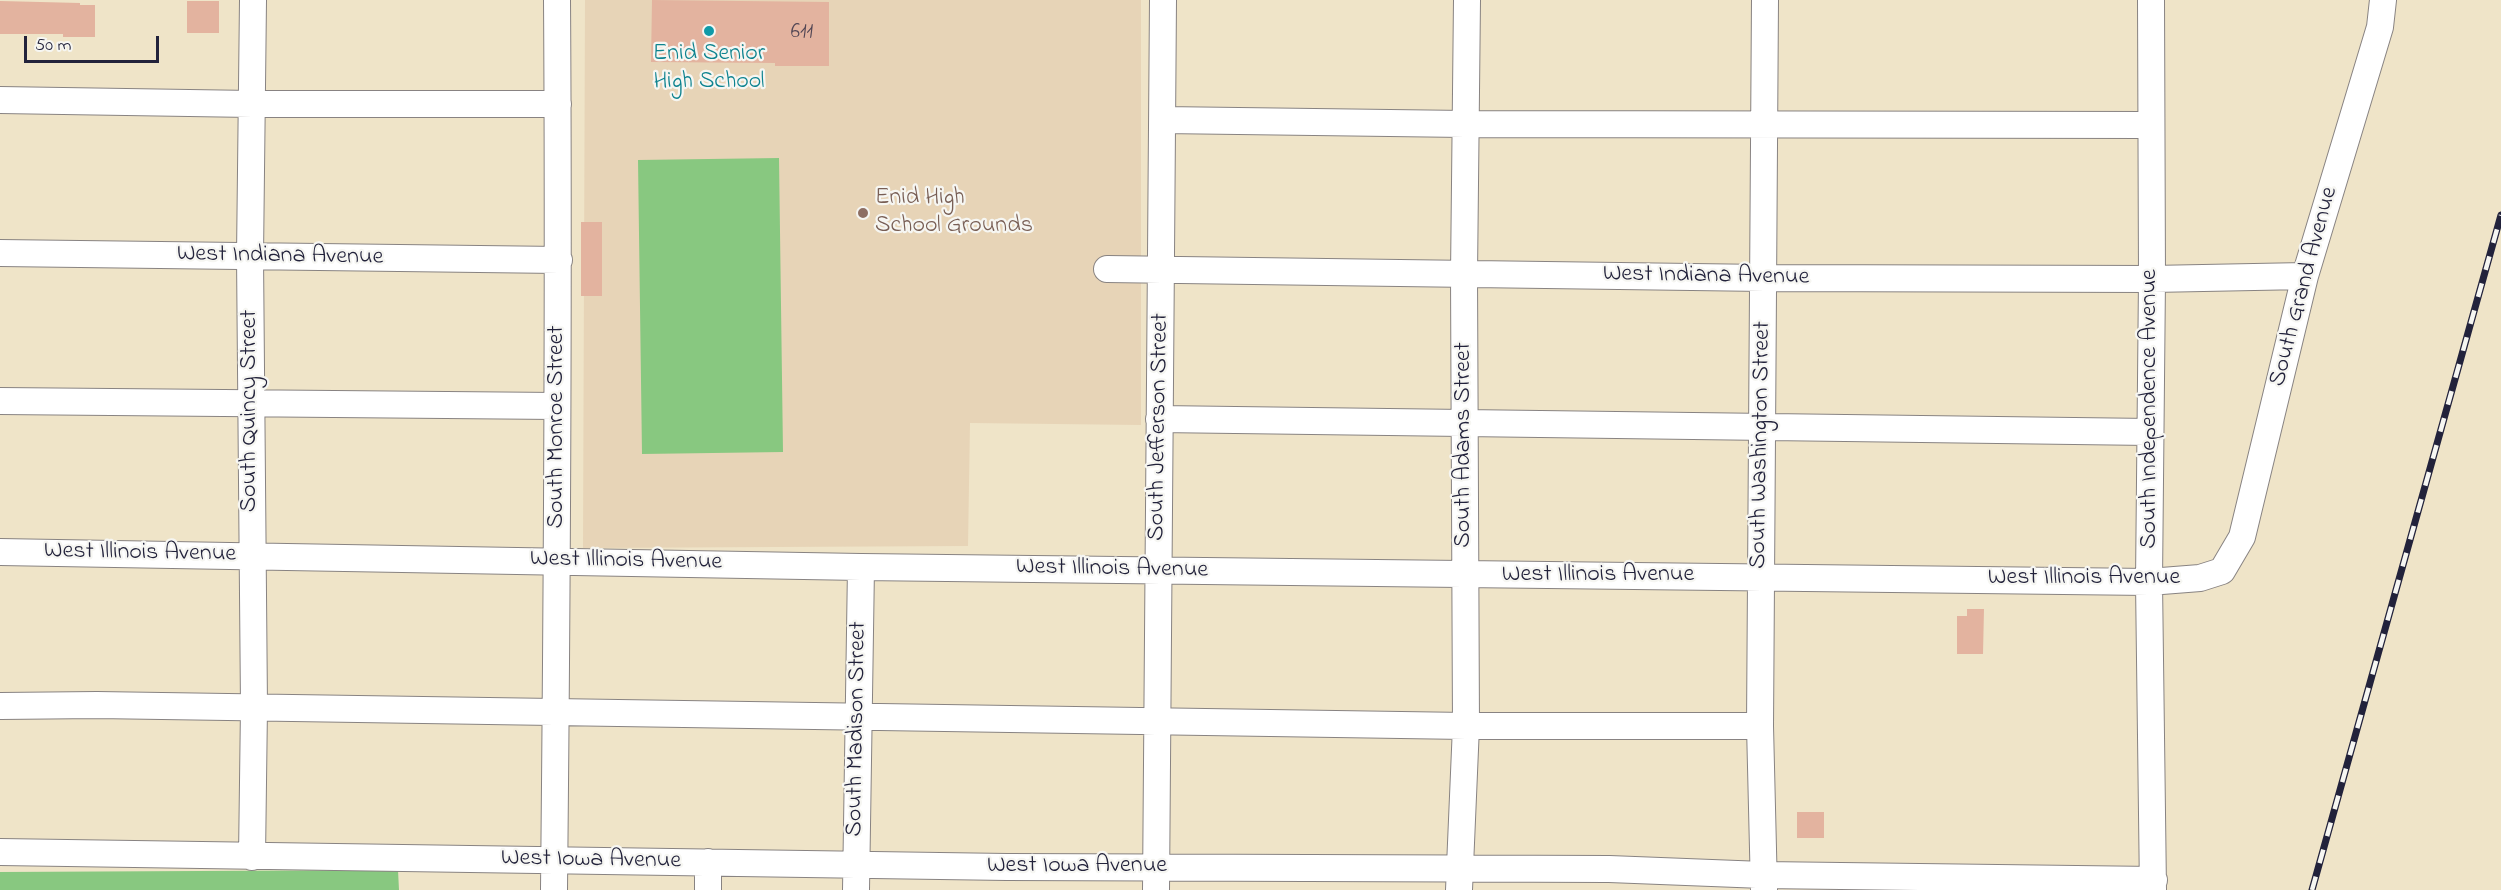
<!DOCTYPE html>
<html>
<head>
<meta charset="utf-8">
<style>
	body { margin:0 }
	#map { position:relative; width:2501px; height:890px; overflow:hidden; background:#efe4c8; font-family:"Indie Flower",sans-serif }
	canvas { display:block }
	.scale { position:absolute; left:24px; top:36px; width:135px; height:27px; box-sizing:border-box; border:3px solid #22223b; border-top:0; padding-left:8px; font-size:18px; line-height:21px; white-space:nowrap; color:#22223b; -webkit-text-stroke:4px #f6f6f2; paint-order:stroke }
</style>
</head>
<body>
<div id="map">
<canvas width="2501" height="890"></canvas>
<div class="scale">50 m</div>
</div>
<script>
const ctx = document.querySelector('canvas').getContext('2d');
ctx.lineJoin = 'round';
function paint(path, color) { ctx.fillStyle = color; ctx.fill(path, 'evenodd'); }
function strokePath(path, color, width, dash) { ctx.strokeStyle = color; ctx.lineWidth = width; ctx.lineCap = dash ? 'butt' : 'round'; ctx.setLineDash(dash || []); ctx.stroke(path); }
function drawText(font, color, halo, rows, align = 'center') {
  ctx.font = font + ' "Indie Flower",sans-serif'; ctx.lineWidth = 4.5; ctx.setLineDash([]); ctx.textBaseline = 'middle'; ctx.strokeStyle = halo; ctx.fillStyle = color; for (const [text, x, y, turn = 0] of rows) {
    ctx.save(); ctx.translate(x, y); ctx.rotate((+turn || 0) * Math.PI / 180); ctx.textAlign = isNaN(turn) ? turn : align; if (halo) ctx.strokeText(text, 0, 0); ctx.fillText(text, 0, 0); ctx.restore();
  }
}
paint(new Path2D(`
	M 585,0 L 1141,0 L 1141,425 L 970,423 L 968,546 L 583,548 Z`), '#e7d4b7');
paint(new Path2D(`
	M 779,158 L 783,452 L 642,454 L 638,160 Z
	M 398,870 L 399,890 L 0,890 L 0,872 Z`), '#88c880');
paint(new Path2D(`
	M 652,0 L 829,2 L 829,66 L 775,66 L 775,63 L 651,62 Z
	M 0,1 L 80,3 L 80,5 L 95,5 L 95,37 L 63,37 L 63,34 L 0,34 Z
	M 187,1 L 219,1 L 219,33 L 187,33 Z
	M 581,222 L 602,222 L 602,296 L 581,296 Z
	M 1967,609 L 1984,609 L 1983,654 L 1957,654 L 1957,616 L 1967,616 Z
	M 1797,812 L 1824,812 L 1824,838 L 1797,838 Z`), '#e3b39f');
const minor = new Path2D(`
	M 2151,0 L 2152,279 L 2149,582 L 2153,890
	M 0,100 L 252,104 L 558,104
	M 1163,120 L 1465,124 L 2151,125
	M 0,253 L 559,260
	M 1107,269 L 1765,278 L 2152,279 L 2305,276
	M 0,401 L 557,406
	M 1159,419 L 2150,432
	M 0,552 L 861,567 L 2149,582 L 2200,578 L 2222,571 L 2242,537 L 2305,276 L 2380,27 L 2383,0
	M 0,706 L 97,705 L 1466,726 L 1760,726
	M 0,852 L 1007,867 L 1609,869 L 1763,875 L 2154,880
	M 252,857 L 254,707 L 250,256 L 253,0
	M 554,890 C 557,593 559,297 557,0
	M 708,890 L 708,862
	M 856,890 L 861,567
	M 1156,890 C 1156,593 1163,297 1163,0
	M 1459,890 L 1466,726 L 1464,275 L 1467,0
	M 1764,890 L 1760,726 L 1765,0`);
strokePath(minor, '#888382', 28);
strokePath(minor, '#fff', 26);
const rail = new Path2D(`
	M 2312,890 L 2501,215`);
strokePath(rail, '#22223b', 7);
strokePath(rail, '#f6f6f2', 4.5, [14]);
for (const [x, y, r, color] of [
	[709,31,6,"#0f9aa8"],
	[863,213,6,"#8d6e63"]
]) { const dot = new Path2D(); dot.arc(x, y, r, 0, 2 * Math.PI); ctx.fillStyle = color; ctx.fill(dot); strokePath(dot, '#f6f6f2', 2); }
drawText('21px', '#524654', null, [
	["611",802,34]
]);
drawText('24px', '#0d838f', '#f6f6f2', [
	["Enid Senior",709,55],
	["High School",709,83]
]);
drawText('24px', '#785e54', '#f6f6f2', [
	["Enid High",875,199],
	["School Grounds",875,227]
], 'left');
drawText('24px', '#22223b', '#f6f6f2', [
	["West Indiana Avenue",280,257,1],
	["West Indiana Avenue",1706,277,1],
	["South Grand Avenue",2305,287,-75],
	["South Independence Avenue",2151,409,-90],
	["South Quincy Street",251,411,-90],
	["South Monroe Street",558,427,-90],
	["South Jefferson Street",1160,427,-89],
	["South Adams Street",1465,445,-90],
	["South Washington Street",1762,445,-89],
	["West Illinois Avenue",140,554,1],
	["West Illinois Avenue",626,562,1],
	["West Illinois Avenue",1112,570,1],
	["West Illinois Avenue",1598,576],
	["West Illinois Avenue",2084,579],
	["South Madison Street",858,729,-89],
	["West Iowa Avenue",591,861,1],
	["West Iowa Avenue",1077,867]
]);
</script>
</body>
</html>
